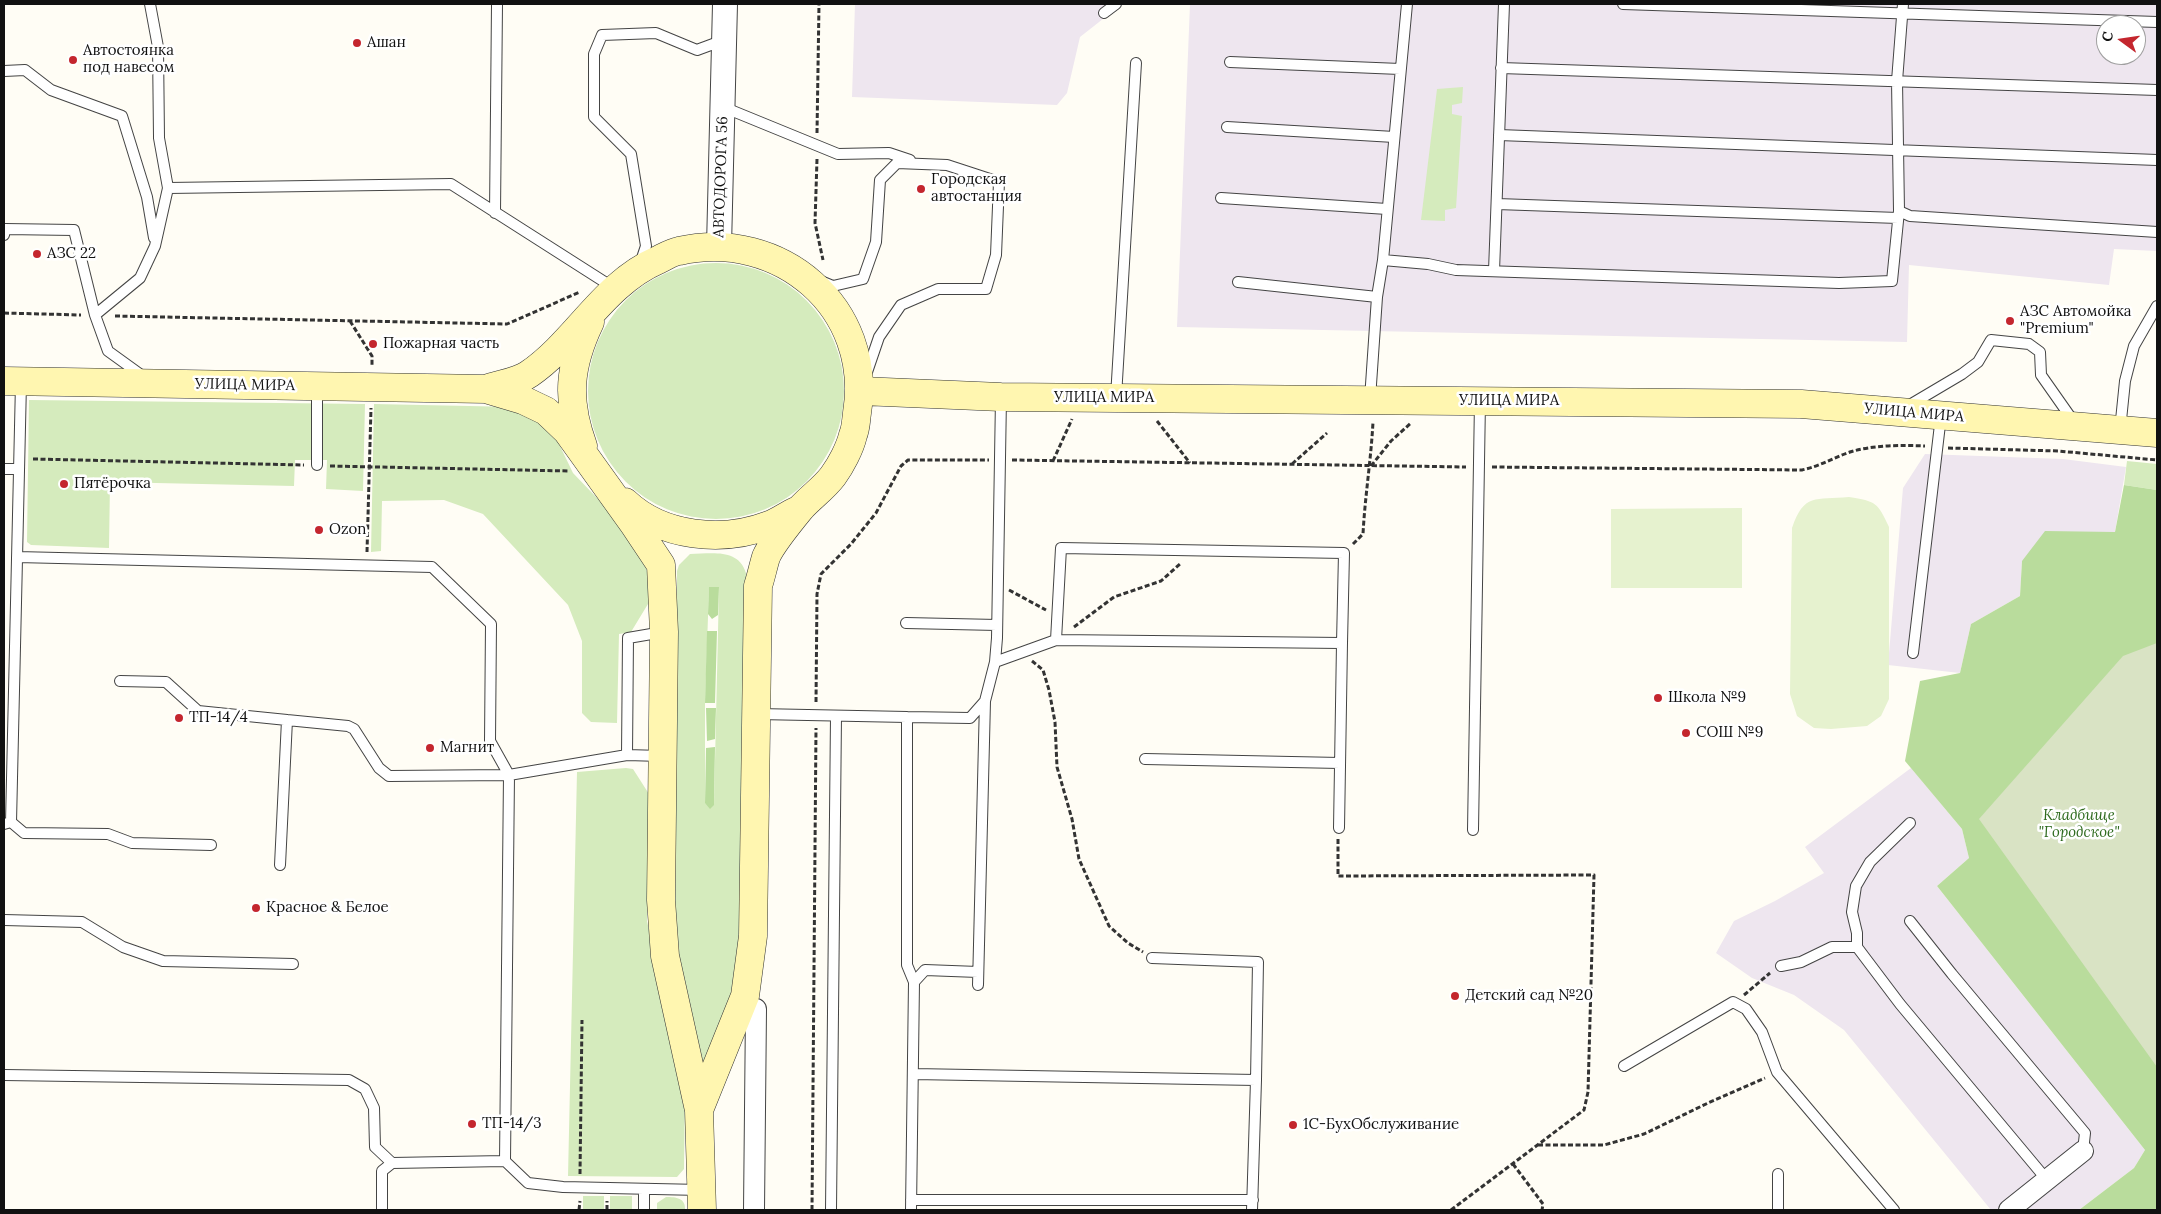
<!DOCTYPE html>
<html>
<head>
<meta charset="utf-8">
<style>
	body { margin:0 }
	#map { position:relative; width:2161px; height:1214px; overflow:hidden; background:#fffdf5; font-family:Lora,serif }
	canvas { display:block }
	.frame { position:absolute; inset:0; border:5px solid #111; pointer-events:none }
	.north { position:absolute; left:2096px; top:15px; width:50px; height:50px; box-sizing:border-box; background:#fff; border:1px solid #a0a0a0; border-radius:50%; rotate:284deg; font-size:14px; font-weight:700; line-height:20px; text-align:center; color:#111 }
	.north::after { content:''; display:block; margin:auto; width:18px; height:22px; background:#c4262e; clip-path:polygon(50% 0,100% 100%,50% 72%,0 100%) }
</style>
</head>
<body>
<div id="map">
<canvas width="2161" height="1214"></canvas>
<div class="frame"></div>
<div class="north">С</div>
</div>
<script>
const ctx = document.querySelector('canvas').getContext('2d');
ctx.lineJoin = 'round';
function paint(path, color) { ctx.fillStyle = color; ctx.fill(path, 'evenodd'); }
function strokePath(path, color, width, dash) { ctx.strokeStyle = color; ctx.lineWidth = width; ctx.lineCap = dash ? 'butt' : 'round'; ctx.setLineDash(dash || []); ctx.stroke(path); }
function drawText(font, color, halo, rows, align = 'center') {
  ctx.font = font + ' Lora,serif'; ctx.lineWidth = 5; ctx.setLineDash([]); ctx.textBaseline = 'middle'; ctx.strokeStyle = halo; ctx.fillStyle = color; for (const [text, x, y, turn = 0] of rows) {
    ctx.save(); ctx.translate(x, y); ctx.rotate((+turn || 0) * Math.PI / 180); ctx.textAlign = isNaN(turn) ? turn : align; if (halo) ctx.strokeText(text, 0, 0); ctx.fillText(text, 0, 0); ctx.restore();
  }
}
paint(new Path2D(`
	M 855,4 L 1122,4 L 1080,37 L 1067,93 L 1057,105 L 852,97 Z
	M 1190,4 L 2157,4 L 2157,251 L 2114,249 L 2109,285 L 1909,265 L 1907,342 L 1177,327 ZM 2106,25 L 2136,25 L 2136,55 L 2106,55 Z
	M 1925,454 L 2063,459 L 2126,467 L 2115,532 L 2022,561 L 2020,596 L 1971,624 L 1960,673 L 1888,665 L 1903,488 Z
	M 1911,768 L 1962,829 L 1969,858 L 1937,886 L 2145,1150 L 2134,1168 L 2079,1210 L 1991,1210 L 1844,1030 L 1794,995 L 1752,978 L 1716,953 L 1734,921 L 1775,901 L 1824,873 L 1805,847 Z`), '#eee6ef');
paint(new Path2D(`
	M 1463,87 L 1462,103 L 1452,105 L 1452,114 L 1462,116 L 1456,208 L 1445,210 L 1445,221 L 1421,220 L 1437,89 Z
	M588 391a128 128 0 1 1 256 0a128 128 0 1 1-256 0Z
	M 29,400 L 365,404 L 363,491 L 326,489 L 327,460 L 295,460 L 294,486 L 110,482 L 109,548 L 31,545 L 27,542 Z
	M 374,404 L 516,407 L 546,417 L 573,473 L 643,546 L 651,599 L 631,632 L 619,634 L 617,723 L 591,722 L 582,713 L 582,641 L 568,605 L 483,514 L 444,500 L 382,501 L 381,551 L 371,552 Z
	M 2127,461 L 2157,464 L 2157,490 L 2124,485 Z
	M 690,554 C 712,554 738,548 746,573 L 740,938 L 735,988 L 703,1069 L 675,943 L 677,571 L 679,565 ZM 709,588 L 719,588 L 714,805 L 705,803 L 705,703 Z
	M 626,768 L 633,769 L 649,794 L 647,921 L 685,1094 L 684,1169 L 677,1177 L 568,1176 L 577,772 Z
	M 583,1196 L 604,1196 L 604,1210 L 583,1210 Z
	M 610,1196 L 632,1196 L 632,1210 L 610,1210 Z
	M 666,1197 C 676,1197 686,1198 685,1210 L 657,1210 L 657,1203 Z`), '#d5ebbd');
paint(new Path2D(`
	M 2124,485 L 2157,490 L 2157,1210 L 2079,1210 L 2134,1168 L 2145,1150 L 1937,886 L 1969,858 L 1962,829 L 1905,761 L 1920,681 L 1960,673 L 1971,624 L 2020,596 L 2022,561 L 2045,531 L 2115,532 Z
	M 709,587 L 719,587 L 718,615 L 712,619 L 708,614 Z
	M 707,631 L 717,631 L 715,703 L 705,703 Z
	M 706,708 L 716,708 L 715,739 L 707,741 Z
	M 715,747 L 714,805 L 710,809 L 705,803 L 706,748 Z`), '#b9dc9c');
paint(new Path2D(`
	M 2157,643 L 2157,1067 L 1979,819 L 2123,656 Z`), '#d9e3c4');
paint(new Path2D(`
	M 1849,497 C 1876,501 1878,503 1889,527 L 1889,699 L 1881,716 L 1867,726 L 1831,729 L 1814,728 L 1797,716 L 1790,694 L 1792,528 C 1804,493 1815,500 1849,497 Z
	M 1742,508 L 1742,588 L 1611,588 L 1611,509 Z`), '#e6f2cf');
const service = new Path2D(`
	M 1623,4 L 2157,22
	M 1104,13 L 1116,4
	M 1230,62 L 1400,69
	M 1501,68 L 2157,90
	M 4,71 L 25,70 L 51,90 L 122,116 L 147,197 L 154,238
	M 723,107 L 838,154 L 889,153 L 910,160
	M 1227,127 L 1394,137
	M 1499,135 L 2157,160
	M 168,188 L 451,184 L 614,288
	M 1221,198 L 1387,209
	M 1497,204 L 1898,218
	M 1899,211 L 1910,216 L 2157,232
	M 495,213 L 497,4
	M 4,235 L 5,229 L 74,230 L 95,315 L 108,351 L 144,377
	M 1383,260 L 1428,264 L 1456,270 L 1839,283 L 1892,281 L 1899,211 L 1897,81 L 1903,4
	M 640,264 L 646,246 L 631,154 L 594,117 L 594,54 L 602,35 L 656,33 L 697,50 L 724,40
	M 1494,271 L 1504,4
	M 821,281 L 833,286 L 863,279 L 876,242 L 880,180 L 897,163 L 947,165 L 999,182 L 996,255 L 986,289 L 938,289 L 901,305 L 879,337 L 866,375
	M 1238,282 L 1377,297
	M 95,315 L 140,278 L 155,246 L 168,188 L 159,138 L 158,47 L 150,4
	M 1116,397 L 1136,63
	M 1370,399 L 1377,297 L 1383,260 L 1407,4
	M 1908,406 L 1962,374 L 1978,362 L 1991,340 L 2029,344 L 2040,352 L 2041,375 L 2074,422
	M 2120,430 L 2125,381 L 2134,346 L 2157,306
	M 317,465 L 317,386
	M 4,469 L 19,469
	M 17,557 L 432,567 L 491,624 L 490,741 L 509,775 L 389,776 L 379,768 L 354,729 L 348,726 L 287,720 L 280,865
	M 906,623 L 997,625
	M 1913,653 L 1941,416
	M 995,662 L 1056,640 L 1342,643 L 1344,553 L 1061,548 L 1056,640
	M 120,681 L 166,682 L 198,711 L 287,720
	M 758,714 L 907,717
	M 627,755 L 628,638 L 663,632
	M 661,756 L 627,755 L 509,775 L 505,1161 L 528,1183 L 563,1187 L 701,1190
	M 1145,759 L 1340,763
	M 11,822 L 24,833 L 108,834 L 132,843 L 211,845
	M 1910,823 L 1870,862 L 1856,886 L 1852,912 L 1857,933 L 1857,947 L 1900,1004 L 2047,1180
	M 4,824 L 11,822 L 21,383
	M 1339,828 L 1342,643
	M 1473,830 L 1480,401
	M 4,920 L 82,922 L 123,947 L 163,961 L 293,964
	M 1910,921 L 1952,974 L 2085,1133 L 2083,1151
	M 1152,958 L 1258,962 L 1256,1080
	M 1781,966 L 1801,962 L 1832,947 L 1857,947
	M 914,982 L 925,970 L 978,972
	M 978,985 L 985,701
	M 1624,1066 L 1733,1002 L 1746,1009 L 1762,1032 L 1777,1072 L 1894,1210
	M 913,1074 L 1256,1080 L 1252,1210
	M 4,1075 L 349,1080 L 365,1089 L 374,1108 L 375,1147 L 392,1163
	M 1778,1174 L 1778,1210
	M 911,1200 L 1253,1200
	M 382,1210 L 382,1171 L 392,1163 L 505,1161
	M 644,1210 L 644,1189
	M 831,1210 L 836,716
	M 911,1210 L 914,982 L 907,965 L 907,717 L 970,718 L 985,701 L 995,662 L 997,638 L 1001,398`);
const minor = new Path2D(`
	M 754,1210 L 756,1009
	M 2009,1210 L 2083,1151`);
const tertiary = new Path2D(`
	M 719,246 L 725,4`);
const secondary = new Path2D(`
	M 4,381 L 486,389 L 523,400 L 546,411 L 567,431 L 633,523 L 661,565 L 664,632 L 661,900 L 665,956 L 699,1110 L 702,1210
	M 486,389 C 499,384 518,382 529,374 C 577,341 603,284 658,260 C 664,257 672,252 679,251 C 780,228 874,308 857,413 C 856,420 856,428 853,435 C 850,448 841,465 833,476 C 824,488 811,497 801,508 C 792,519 771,545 766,557 C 763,567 761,577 758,586 L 753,936 L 745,996 L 699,1110
	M 861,391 L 1001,397 L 1801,404 L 2157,433
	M 583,446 C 566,400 569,366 590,322
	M 625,502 C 662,537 722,543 769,525 C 778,522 787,515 796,511`);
strokePath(service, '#444', 12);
strokePath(minor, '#444', 22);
strokePath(tertiary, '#444', 26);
strokePath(secondary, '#333', 29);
strokePath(new Path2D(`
	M 817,133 L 819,4
	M 817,159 L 815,223 L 823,260
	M 4,313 L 81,315
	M 115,316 L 507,324 L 580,292
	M 350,321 L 372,356 L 372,367
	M 1157,421 L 1190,463
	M 1948,448 L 2058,451 L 2157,460
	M 33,459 L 304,465
	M 1012,460 L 1466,467
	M 1053,461 L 1072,419
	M 1292,464 L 1327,433
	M 330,466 L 569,471
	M 1371,466 L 1391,441 L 1411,423
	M 1492,467 L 1802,470 C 1820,466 1833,458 1850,452 C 1873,445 1901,445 1925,446
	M 1353,544 L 1363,534 C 1365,496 1371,460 1373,422
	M 367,552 L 371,408
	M 1009,590 L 1046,610
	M 1074,627 L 1114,597 L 1161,581 L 1181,563
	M 1032,661 L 1043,670 L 1049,690 L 1055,722 L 1057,767 L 1072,819 L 1079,859 L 1109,926 L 1128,943 L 1143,952
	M 816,702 L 817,594 L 821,574 L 851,544 L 876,513 L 901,466 L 908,460 L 989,460
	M 1338,839 L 1338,876 L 1594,875 L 1588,1092 L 1584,1110 L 1451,1210
	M 1744,995 L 1770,973
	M 1538,1145 L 1604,1145 L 1644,1134 L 1708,1103 L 1765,1078
	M 1513,1164 L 1543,1204 L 1542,1210
	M 580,1174 L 582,1020
	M 579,1210 L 580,1201
	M 607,1210 L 607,1201
	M 812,1210 L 816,728`), '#333', 3, [5, 2.5]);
strokePath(service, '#fff', 10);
strokePath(minor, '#fff', 20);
strokePath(tertiary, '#fff', 24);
strokePath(secondary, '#fff6b0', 28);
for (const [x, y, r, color] of [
	[357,43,5,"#c4262e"],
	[73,60,5,"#c4262e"],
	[921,189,5,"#c4262e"],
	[37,254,5,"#c4262e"],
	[2010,321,5,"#c4262e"],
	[373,344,5,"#c4262e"],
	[64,484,5,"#c4262e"],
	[319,530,5,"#c4262e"],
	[1658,698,5,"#c4262e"],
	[179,718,5,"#c4262e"],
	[1686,733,5,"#c4262e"],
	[430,748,5,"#c4262e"],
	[256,908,5,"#c4262e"],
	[1455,996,5,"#c4262e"],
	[472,1124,5,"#c4262e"],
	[1293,1125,5,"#c4262e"]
]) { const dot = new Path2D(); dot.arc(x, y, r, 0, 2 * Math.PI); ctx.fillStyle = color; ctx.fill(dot); strokePath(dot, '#fff', 2); }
drawText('15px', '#111', '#fff', [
	["Ашан",367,43],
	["Автостоянка",83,51],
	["под навесом",83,68],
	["Городская",931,180],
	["автостанция",931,197],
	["АЗС 22",47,254],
	["АЗС Автомойка",2020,312],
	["\"Premium\"",2020,329],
	["Пожарная часть",383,344],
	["Пятёрочка",74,484],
	["Ozon",329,530],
	["Школа №9",1668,698],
	["ТП-14/4",189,718],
	["СОШ №9",1696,733],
	["Магнит",440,748],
	["Красное & Белое",266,908],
	["Детский сад №20",1465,996],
	["ТП-14/3",482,1124],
	["1С-БухОбслуживание",1303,1125]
], 'left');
drawText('15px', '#111', '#fff', [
	["АВТОДОРОГА 56",721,177,-88],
	["УЛИЦА МИРА",245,385,1],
	["УЛИЦА МИРА",1104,398],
	["УЛИЦА МИРА",1509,401],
	["УЛИЦА МИРА",1914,413,5]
]);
drawText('italic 15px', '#2f6b1f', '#fff', [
	["Кладбище",2079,816],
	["\"Городское\"",2079,833]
]);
</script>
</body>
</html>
